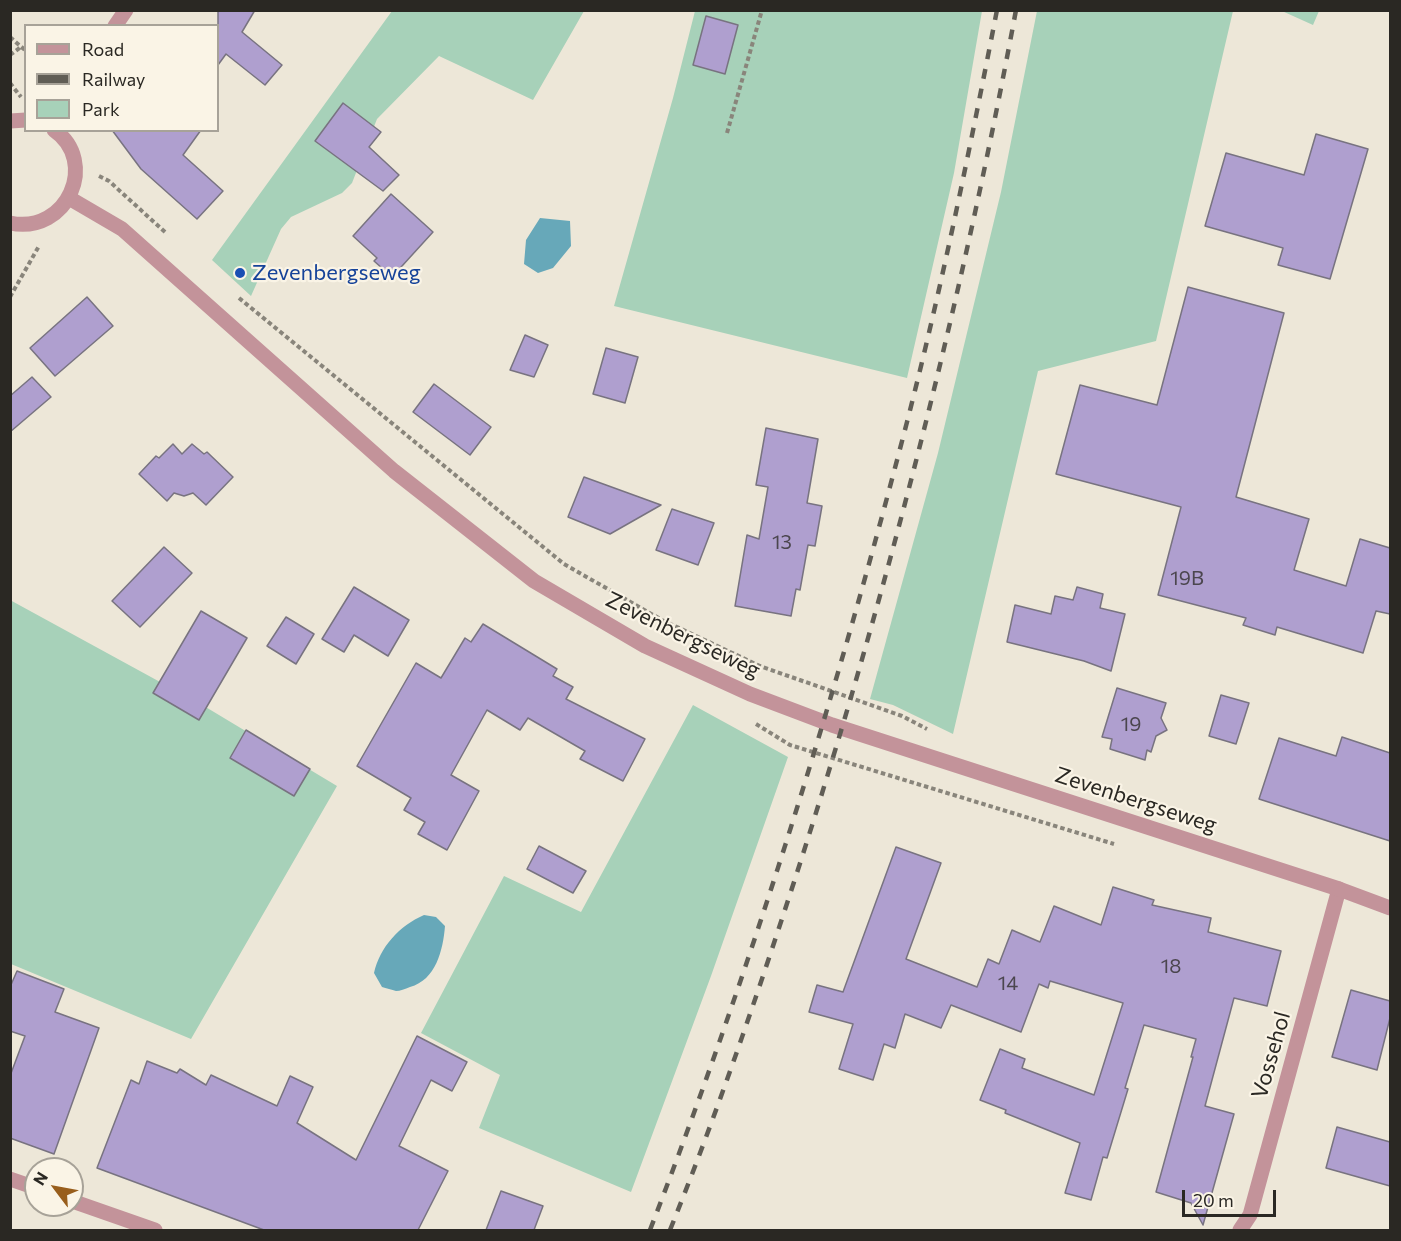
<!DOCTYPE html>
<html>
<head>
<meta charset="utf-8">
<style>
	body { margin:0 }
	#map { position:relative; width:1401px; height:1241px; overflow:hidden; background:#ede7d8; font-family:Commissioner,sans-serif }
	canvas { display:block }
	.frame { position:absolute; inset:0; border:12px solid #2a2823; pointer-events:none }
	.legend { position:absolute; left:24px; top:24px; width:195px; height:108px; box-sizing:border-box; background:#faf4e6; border:2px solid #a7a298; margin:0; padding:8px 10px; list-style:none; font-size:18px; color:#2a2823 }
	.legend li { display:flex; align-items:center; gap:12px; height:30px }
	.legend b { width:30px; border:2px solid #a7a298 }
	.north { position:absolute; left:24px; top:1157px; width:60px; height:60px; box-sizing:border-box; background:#faf4e6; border:2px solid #a7a298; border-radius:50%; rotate:302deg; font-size:16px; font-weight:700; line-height:24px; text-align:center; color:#2a2823 }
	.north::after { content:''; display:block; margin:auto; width:21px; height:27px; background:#985e1c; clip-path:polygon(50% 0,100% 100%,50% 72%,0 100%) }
	.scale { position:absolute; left:1182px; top:1190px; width:94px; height:27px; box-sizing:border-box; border:3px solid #2a2823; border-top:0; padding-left:8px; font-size:18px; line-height:21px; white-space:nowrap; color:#2a2823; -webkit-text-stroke:4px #faf4e6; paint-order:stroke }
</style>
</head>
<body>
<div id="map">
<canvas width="1401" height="1241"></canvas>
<div class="frame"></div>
<ul class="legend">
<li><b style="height:8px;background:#c3939a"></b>Road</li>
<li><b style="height:8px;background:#605d55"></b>Railway</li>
<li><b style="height:16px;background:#a7d1b9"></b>Park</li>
</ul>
<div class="north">N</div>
<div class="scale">20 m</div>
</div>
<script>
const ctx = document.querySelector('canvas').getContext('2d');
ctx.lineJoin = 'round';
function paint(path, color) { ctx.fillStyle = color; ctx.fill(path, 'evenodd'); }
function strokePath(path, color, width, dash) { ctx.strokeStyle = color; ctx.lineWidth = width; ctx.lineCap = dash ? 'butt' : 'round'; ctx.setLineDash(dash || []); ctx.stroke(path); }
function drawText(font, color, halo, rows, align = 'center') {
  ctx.font = font + ' Commissioner,sans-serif'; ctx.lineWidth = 4.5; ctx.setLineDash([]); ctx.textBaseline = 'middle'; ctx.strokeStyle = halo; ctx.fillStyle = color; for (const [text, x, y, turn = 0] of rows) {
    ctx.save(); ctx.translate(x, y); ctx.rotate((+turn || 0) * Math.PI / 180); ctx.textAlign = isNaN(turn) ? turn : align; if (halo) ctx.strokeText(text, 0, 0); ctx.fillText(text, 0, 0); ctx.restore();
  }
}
paint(new Path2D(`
	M 392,11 L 584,11 L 533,100 L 439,56 L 377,119 L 352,183 L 342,193 L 291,217 L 281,229 L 251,296 L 212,260 Z
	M 695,11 L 982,11 L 954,173 L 907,378 L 614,306 L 673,98 Z
	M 1037,11 L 1233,11 L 1156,341 L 1038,371 L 953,734 L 893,705 L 870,699 L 938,453 L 1001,192 Z
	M 1282,11 L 1319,10 L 1319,11 L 1313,25 Z
	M 10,600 L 204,706 L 337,786 L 191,1039 L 11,964 Z
	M 693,705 L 788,757 L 711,976 L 631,1192 L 479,1128 L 500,1075 L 421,1033 L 504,876 L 581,912 Z`), '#a7d1b9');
paint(new Path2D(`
	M 540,218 L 570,221 L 571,246 L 553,268 L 538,273 L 524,264 L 526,240 Z
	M 424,915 L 436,917 L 445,926 C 443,950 436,980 410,987 C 405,989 400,991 396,991 C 392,990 386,988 382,987 L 374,973 C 380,947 399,926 424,915 Z`), '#67a8b9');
const building = new Path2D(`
	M 218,10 L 255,10 L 242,32 L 282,65 L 265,85 L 226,54 L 218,65 Z
	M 706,16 L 738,25 L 725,74 L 693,65 Z
	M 343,103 L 381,132 L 369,147 L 399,175 L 383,191 L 315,141 Z
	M 112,130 L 201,130 L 183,155 L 223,191 L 197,219 L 141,169 Z
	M 1316,134 L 1368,149 L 1330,279 L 1278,265 L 1283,248 L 1205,226 L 1226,153 L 1304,175 Z
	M 391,194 L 433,232 L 392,277 L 374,261 L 377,258 L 353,236 Z
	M 1188,287 L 1284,313 L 1236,497 L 1309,519 L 1294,570 L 1346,586 L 1360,539 L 1390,548 L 1390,614 L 1376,611 L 1363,653 L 1277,627 L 1275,635 L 1243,625 L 1246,618 L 1158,595 L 1181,507 L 1056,474 L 1080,385 L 1157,405 Z
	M 87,297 L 113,326 L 55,376 L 30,348 Z
	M 525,335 L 548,345 L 534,377 L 510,370 Z
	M 606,348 L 638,357 L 625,403 L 593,394 Z
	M 32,377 L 51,397 L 10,432 L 10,396 Z
	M 434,384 L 491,427 L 470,455 L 413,412 Z
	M 766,428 L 818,439 L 807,503 L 822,506 L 815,546 L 808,545 L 800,590 L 796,589 L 791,616 L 735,606 L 747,535 L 759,539 L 768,487 L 756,485 Z
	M 173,444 L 182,454 L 192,444 L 204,454 L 207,452 L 233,477 L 206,505 L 193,493 L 184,496 L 174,493 L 167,501 L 139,474 L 156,456 L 159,458 Z
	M 584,477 L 661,505 L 610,534 L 568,517 Z
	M 672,509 L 714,523 L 698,565 L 656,550 Z
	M 164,547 L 192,573 L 140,627 L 112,601 Z
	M 354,587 L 409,620 L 388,656 L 354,635 L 344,652 L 322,639 Z
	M 1077,587 L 1103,594 L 1100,608 L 1125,614 L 1111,671 L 1084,661 L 1007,642 L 1015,605 L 1051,614 L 1055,596 L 1073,600 Z
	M 201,611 L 247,638 L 199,720 L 153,693 Z
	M 286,617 L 314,634 L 296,664 L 267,646 Z
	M 483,624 L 557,669 L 553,676 L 573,687 L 566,699 L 645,739 L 623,781 L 580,759 L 585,751 L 528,718 L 520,730 L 487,710 L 451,775 L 479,791 L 447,850 L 418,834 L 425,822 L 404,810 L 411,798 L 357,766 L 416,663 L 441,678 L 465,638 L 471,642 Z
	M 1117,688 L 1166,703 L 1161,718 L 1167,730 L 1156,736 L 1151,752 L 1147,750 L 1145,760 L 1110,749 L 1112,739 L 1102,737 Z
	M 1221,695 L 1249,703 L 1236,744 L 1209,736 Z
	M 246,730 L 310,769 L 294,796 L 230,758 Z
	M 1342,737 L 1390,753 L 1390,841 L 1259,799 L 1279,738 L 1336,756 Z
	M 539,846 L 586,871 L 573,893 L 527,869 Z
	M 896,847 L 941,863 L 906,959 L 977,987 L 988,959 L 999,964 L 1012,930 L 1040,942 L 1054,906 L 1101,925 L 1113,887 L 1154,900 L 1152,905 L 1211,918 L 1208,932 L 1281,951 L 1267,1006 L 1234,998 L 1205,1106 L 1234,1114 L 1203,1225 L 1191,1203 L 1156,1192 L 1193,1057 L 1191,1057 L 1196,1039 L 1144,1025 L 1125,1088 L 1128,1089 L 1107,1158 L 1103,1157 L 1091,1200 L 1065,1193 L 1080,1143 L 1005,1113 L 1006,1110 L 980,1100 L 1000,1049 L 1025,1059 L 1022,1068 L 1094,1095 L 1123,1003 L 1050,981 L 1048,988 L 1039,984 L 1021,1032 L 951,1005 L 941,1028 L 905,1014 L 895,1048 L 884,1044 L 873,1080 L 839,1069 L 853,1024 L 809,1012 L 817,985 L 843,992 Z
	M 17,971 L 64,989 L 55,1012 L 99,1028 L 54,1154 L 10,1138 L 10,1076 L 25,1036 L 10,1031 L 10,987 Z
	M 1351,990 L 1390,1001 L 1390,1018 L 1377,1070 L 1332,1057 Z
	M 417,1036 L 467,1062 L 452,1091 L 431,1080 L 399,1146 L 448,1171 L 418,1230 L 264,1230 L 97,1168 L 131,1080 L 139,1084 L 147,1061 L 177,1073 L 180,1069 L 206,1085 L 211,1075 L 277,1106 L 290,1076 L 313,1087 L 297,1123 L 356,1160 Z
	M 1337,1127 L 1390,1142 L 1390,1186 L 1326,1168 Z
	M 501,1191 L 543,1206 L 534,1230 L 486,1230 Z`);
paint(building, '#af9fcf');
strokePath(building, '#787380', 1.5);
strokePath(new Path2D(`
	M 10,37 L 26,51
	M 10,55 L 21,47
	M 10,83 L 21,97
	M 727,133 L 762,10
	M 99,176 L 109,181 L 166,233
	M 10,297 L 39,246
	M 239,298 L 564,564 L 662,620 L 760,666 L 902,716 L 927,729
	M 756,724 L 790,745 L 1114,844`), '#89857b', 4, [4.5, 3]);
strokePath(new Path2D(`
	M 115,26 L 126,10
	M 10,1179 L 36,1188
	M 72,1201 L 155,1230
	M 1240,1230 L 1250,1215 L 1339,889`), '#c3939a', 15);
strokePath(new Path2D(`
	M 10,121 L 26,120
	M 69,198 L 122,229 L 394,471 L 534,581 L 645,646 L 750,694 L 832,725 L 1339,889 L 1390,908
	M 10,223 C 68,235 99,161 54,130`), '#c3939a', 15);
strokePath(new Path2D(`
	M 650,1230 C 752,966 836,696 907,422 C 942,286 970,148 997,10
	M 670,1230 C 716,1116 756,999 794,882 C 886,597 961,305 1016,10`), '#605d55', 4.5, [10, 10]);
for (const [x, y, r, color] of [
	[240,273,6,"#1a4fb4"]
]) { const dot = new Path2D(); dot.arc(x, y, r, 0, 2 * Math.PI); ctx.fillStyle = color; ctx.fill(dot); strokePath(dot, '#faf4e6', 2); }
drawText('20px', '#4b464e', null, [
	["13",782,542],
	["19B",1187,578],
	["19",1131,724],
	["18",1171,966],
	["14",1008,983]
]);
drawText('22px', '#164399', '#faf4e6', [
	["Zevenbergseweg",252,273]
], 'left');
drawText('22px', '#2a2823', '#faf4e6', [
	["Zevenbergseweg",683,635,26],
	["Zevenbergseweg",1136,800,18],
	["Vossehol",1271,1055,-74]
]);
</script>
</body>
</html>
